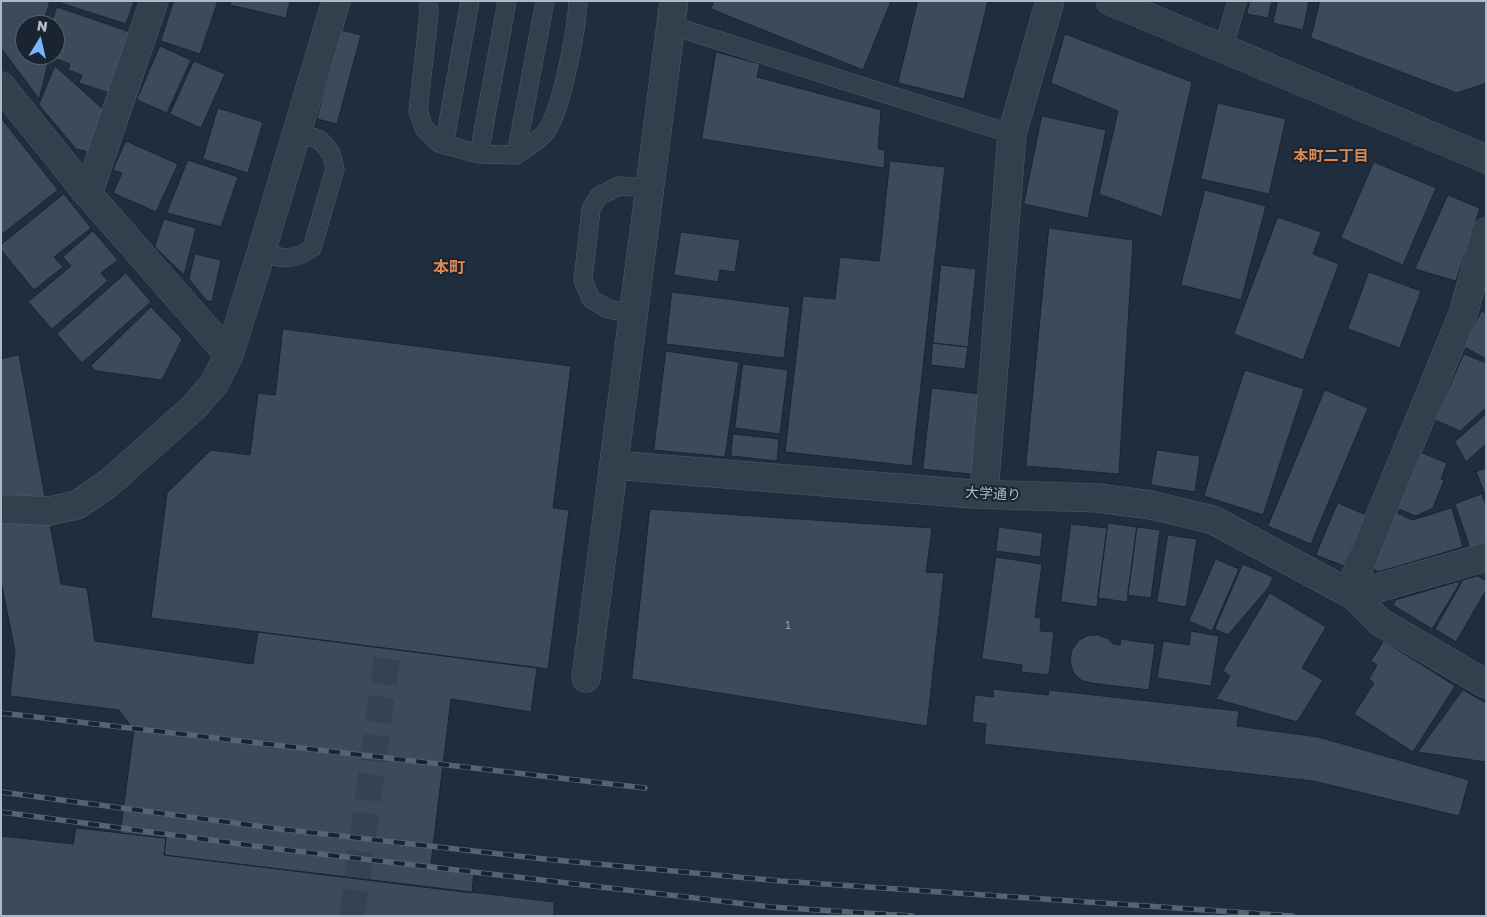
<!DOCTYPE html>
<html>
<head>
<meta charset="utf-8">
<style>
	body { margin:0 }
	#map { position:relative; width:1487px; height:917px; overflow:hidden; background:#1f2d3c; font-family:"Golos Text",sans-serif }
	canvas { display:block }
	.frame { position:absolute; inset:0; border:2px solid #aeb9c8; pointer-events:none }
	.north { position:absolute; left:15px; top:15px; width:50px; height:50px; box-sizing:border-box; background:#192430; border:1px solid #55606d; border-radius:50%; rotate:9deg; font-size:14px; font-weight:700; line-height:20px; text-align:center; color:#aeb9c8 }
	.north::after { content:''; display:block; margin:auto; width:18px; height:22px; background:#7cb5ff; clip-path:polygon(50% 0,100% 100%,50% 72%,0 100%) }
</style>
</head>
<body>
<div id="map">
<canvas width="1487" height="917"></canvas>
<div class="frame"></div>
<div class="north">N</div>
</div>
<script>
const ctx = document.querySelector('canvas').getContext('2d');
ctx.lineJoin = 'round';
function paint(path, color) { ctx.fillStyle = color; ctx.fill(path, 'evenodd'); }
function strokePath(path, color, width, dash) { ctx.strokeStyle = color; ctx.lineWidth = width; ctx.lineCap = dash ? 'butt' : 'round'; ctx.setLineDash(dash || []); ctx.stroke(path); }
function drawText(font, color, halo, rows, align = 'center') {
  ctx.font = font + ' "Golos Text","Noto Sans JP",sans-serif'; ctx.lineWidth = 4; ctx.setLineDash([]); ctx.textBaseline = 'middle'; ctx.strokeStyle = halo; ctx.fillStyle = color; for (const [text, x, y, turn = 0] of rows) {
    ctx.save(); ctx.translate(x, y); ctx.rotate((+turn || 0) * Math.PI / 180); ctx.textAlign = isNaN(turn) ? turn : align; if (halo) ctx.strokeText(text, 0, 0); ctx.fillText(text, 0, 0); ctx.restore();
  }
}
const building = new Path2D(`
	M 1,1 L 50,1 L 43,25 L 25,25 L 25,55 L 44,55 L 49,60 L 39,99 L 1,48 Z
	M 62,1 L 134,1 L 126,24 L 61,3 Z
	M 174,1 L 218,1 L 200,54 L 161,41 Z
	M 231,1 L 290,1 L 286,18 L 230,5 Z
	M 714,1 L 891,1 L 863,70 L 711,9 Z
	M 918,1 L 988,1 L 964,99 L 898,83 Z
	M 1250,1 L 1272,1 L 1268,18 L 1247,14 Z
	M 1278,1 L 1309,1 L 1303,30 L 1273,23 Z
	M 1320,1 L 1486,1 L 1486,83 L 1457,93 L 1311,38 Z
	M 57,7 L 130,32 L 110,93 L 79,83 L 82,75 L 68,70 L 70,64 L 54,58 L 56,51 L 55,25 L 51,25 Z
	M 341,30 L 361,35 L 337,124 L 317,119 Z
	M 1065,34 L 1192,82 L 1162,217 L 1099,194 L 1118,111 L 1051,83 Z
	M 160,46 L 191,60 L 167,113 L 137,100 Z
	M 716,52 L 760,64 L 757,77 L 881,110 L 878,149 L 885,150 L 884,168 L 702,139 Z
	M 194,61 L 225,74 L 201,128 L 170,114 Z
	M 55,66 L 105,111 L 92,153 L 76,149 L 39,105 Z
	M 1218,103 L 1286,119 L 1269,194 L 1201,179 Z
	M 218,108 L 263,122 L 248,173 L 203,159 Z
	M 1042,116 L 1106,130 L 1088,218 L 1024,204 Z
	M 1,118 L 58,190 L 1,235 Z
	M 126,141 L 178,164 L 156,212 L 113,193 L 122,173 L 113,170 Z
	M 188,160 L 238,177 L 221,227 L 167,213 Z
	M 890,161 L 945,167 L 912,466 L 785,452 L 803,296 L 835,299 L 840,257 L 879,261 Z
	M 1374,162 L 1436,188 L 1403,265 L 1341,238 Z
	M 1205,190 L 1266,206 L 1241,300 L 1181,285 Z
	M 64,194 L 91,228 L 54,257 L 63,267 L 34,290 L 1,250 L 1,245 Z
	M 1448,195 L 1480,208 L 1456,281 L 1415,269 Z
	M 1278,217 L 1321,232 L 1313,254 L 1339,264 L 1303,360 L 1234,334 Z
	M 164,219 L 196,228 L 184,275 L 155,247 Z
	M 1049,228 L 1133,240 L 1119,474 L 1026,466 Z
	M 93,231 L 118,260 L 101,273 L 108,281 L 52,329 L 28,302 L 71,266 L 63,257 Z
	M 681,232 L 740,240 L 735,272 L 720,270 L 718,282 L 674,275 Z
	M 195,254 L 221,260 L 212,302 L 206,300 L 189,279 Z
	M 941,265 L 976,269 L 968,347 L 933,343 Z
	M 1369,272 L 1421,291 L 1400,348 L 1348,329 Z
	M 126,273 L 151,302 L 82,363 L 57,334 Z
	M 672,292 L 790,307 L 784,358 L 666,344 Z
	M 151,307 L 182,339 L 162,380 L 96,371 L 91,366 Z
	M 1482,311 L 1486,313 L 1486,359 L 1463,346 Z
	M 283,329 L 571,366 L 553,508 L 569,510 L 548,669 L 151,618 L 167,493 L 211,450 L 250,455 L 258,393 L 275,395 Z
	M 933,343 L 968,347 L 965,369 L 931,365 Z
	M 666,351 L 739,362 L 725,457 L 654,450 Z
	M 1464,354 L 1486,363 L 1486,408 L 1460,431 L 1435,420 Z
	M 19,355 L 61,584 L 87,588 L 95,641 L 253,664 L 258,632 L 537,668 L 531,712 L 451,699 L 431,863 L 474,870 L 472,893 L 164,855 L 166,838 L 120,833 L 134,730 L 119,710 L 10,696 L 15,651 L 1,581 L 1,359 Z
	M 743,364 L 788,370 L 780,434 L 735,428 Z
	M 1245,370 L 1304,389 L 1263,515 L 1204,496 Z
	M 932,388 L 988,395 L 979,475 L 923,469 Z
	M 1325,390 L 1368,408 L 1311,544 L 1268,526 Z
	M 1486,414 L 1486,444 L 1466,462 L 1455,442 Z
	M 733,434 L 779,439 L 777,461 L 731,456 Z
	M 1412,449 L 1447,463 L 1441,479 L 1444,480 L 1433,508 L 1416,516 L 1389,505 Z
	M 1157,450 L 1200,456 L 1195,492 L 1151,485 Z
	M 1486,468 L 1486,496 L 1476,472 Z
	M 1482,494 L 1486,506 L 1486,543 L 1470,548 L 1455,504 Z
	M 1338,503 L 1366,515 L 1344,566 L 1316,555 Z
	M 1452,508 L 1463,547 L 1378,572 L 1372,567 L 1395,512 L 1412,520 Z
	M 650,509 L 932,528 L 926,572 L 944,573 L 927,726 L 632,679 Z
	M 1108,523 L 1137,527 L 1127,602 L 1098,598 Z
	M 1071,524 L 1107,528 L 1097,607 L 1061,602 Z
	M 999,527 L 1043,533 L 1040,557 L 996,551 Z
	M 1137,527 L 1160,530 L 1151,598 L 1128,595 Z
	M 1168,535 L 1197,539 L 1186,607 L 1157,602 Z
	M 996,557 L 1042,564 L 1035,617 L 1041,618 L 1040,631 L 1054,632 L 1049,675 L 1021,672 L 1022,665 L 982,659 Z
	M 1216,559 L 1239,569 L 1212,631 L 1189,621 Z
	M 1243,564 L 1273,577 L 1269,587 L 1228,635 L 1215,629 Z
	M 1478,576 L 1486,581 L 1486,590 L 1456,642 L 1435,629 L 1463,580 Z
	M 1457,582 L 1460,583 L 1432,629 L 1393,605 L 1396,600 Z
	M 1270,593 L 1326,627 L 1302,668 L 1323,680 L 1297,722 L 1216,699 L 1230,676 L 1223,671 Z
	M 1191,631 L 1219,636 L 1211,686 L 1157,678 L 1163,641 L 1189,645 Z
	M 1098,635 L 1109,639 L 1113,644 L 1120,645 L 1121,639 L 1155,644 L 1149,690 L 1091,683 L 1081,680 L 1073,672 L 1070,661 L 1072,650 L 1078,641 L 1087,636 Z
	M 1384,641 L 1455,686 L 1413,752 L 1354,714 L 1374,683 L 1369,679 L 1377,665 L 1371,661 Z
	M 993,689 L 1048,695 L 1049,690 L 1239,711 L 1237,726 L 1318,737 L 1469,780 L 1459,816 L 1313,781 L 984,744 L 986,724 L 972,722 L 975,695 L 993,697 Z
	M 1463,690 L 1486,703 L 1486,762 L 1418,752 Z
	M 76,828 L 166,838 L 164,855 L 554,902 L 554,916 L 1,916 L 1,836 L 73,844 Z`);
paint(building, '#3b4b5b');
strokePath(building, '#1b2632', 1);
strokePath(new Path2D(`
	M 352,916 L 387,659`), '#344251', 26, [26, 13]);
const service = new Path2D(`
	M 428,1 L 429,14 L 418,111 L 424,128 L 439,143 L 479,154 L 516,155 C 525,149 536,142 544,134 C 561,117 577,27 578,1
	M 670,25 L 1012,134
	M 1223,49 L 1237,1
	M 444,145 L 470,1
	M 479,154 L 507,1
	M 516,155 L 545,1
	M 261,253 C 283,259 293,261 312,248 L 335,169 L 331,153 L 320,140 L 298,132
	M 633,314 L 608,309 L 591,299 L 583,280 L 591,209 L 599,196 L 619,186 L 649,188`);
const minor = new Path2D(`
	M 1,86 L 88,194 L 229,355
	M 88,194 L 154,1
	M 614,465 L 973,494 L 1098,498 L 1151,505 L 1213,520 L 1353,595 L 1380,622 L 1486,684
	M 984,494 L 1012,134 L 1050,1
	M 1,509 L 49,511
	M 1353,595 L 1356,575 L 1463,314 L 1486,232
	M 1353,595 L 1486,557`);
const tertiary = new Path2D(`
	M 1110,1 L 1486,159
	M 49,511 L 77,505 L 109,483 L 194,407 L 214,384 L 229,355 L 261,253 L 336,1
	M 586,678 L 674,1`);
strokePath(service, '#515c69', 19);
strokePath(minor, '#515c69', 29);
strokePath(tertiary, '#515c69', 29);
strokePath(service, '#333f4c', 18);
strokePath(minor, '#333f4c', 28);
strokePath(tertiary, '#333f4c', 28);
const rail = new Path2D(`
	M 1,713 L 645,788
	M 1,792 L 280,829 L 544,859 L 780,881 L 1293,916
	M 1,812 L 278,849 L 771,907 L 912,916`);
strokePath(rail, '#556373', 5.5);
strokePath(rail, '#192430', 4, [11]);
drawText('11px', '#919ead', null, [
	["1",788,626]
]);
drawText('14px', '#aeb9c8', '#192430', [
	["大学通り",993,494,3]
]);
drawText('bold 15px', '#dd8954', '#192430', [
	["本町二丁目",1331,156]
]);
drawText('bold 16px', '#dd8954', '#192430', [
	["本町",449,268]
]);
</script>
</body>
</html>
